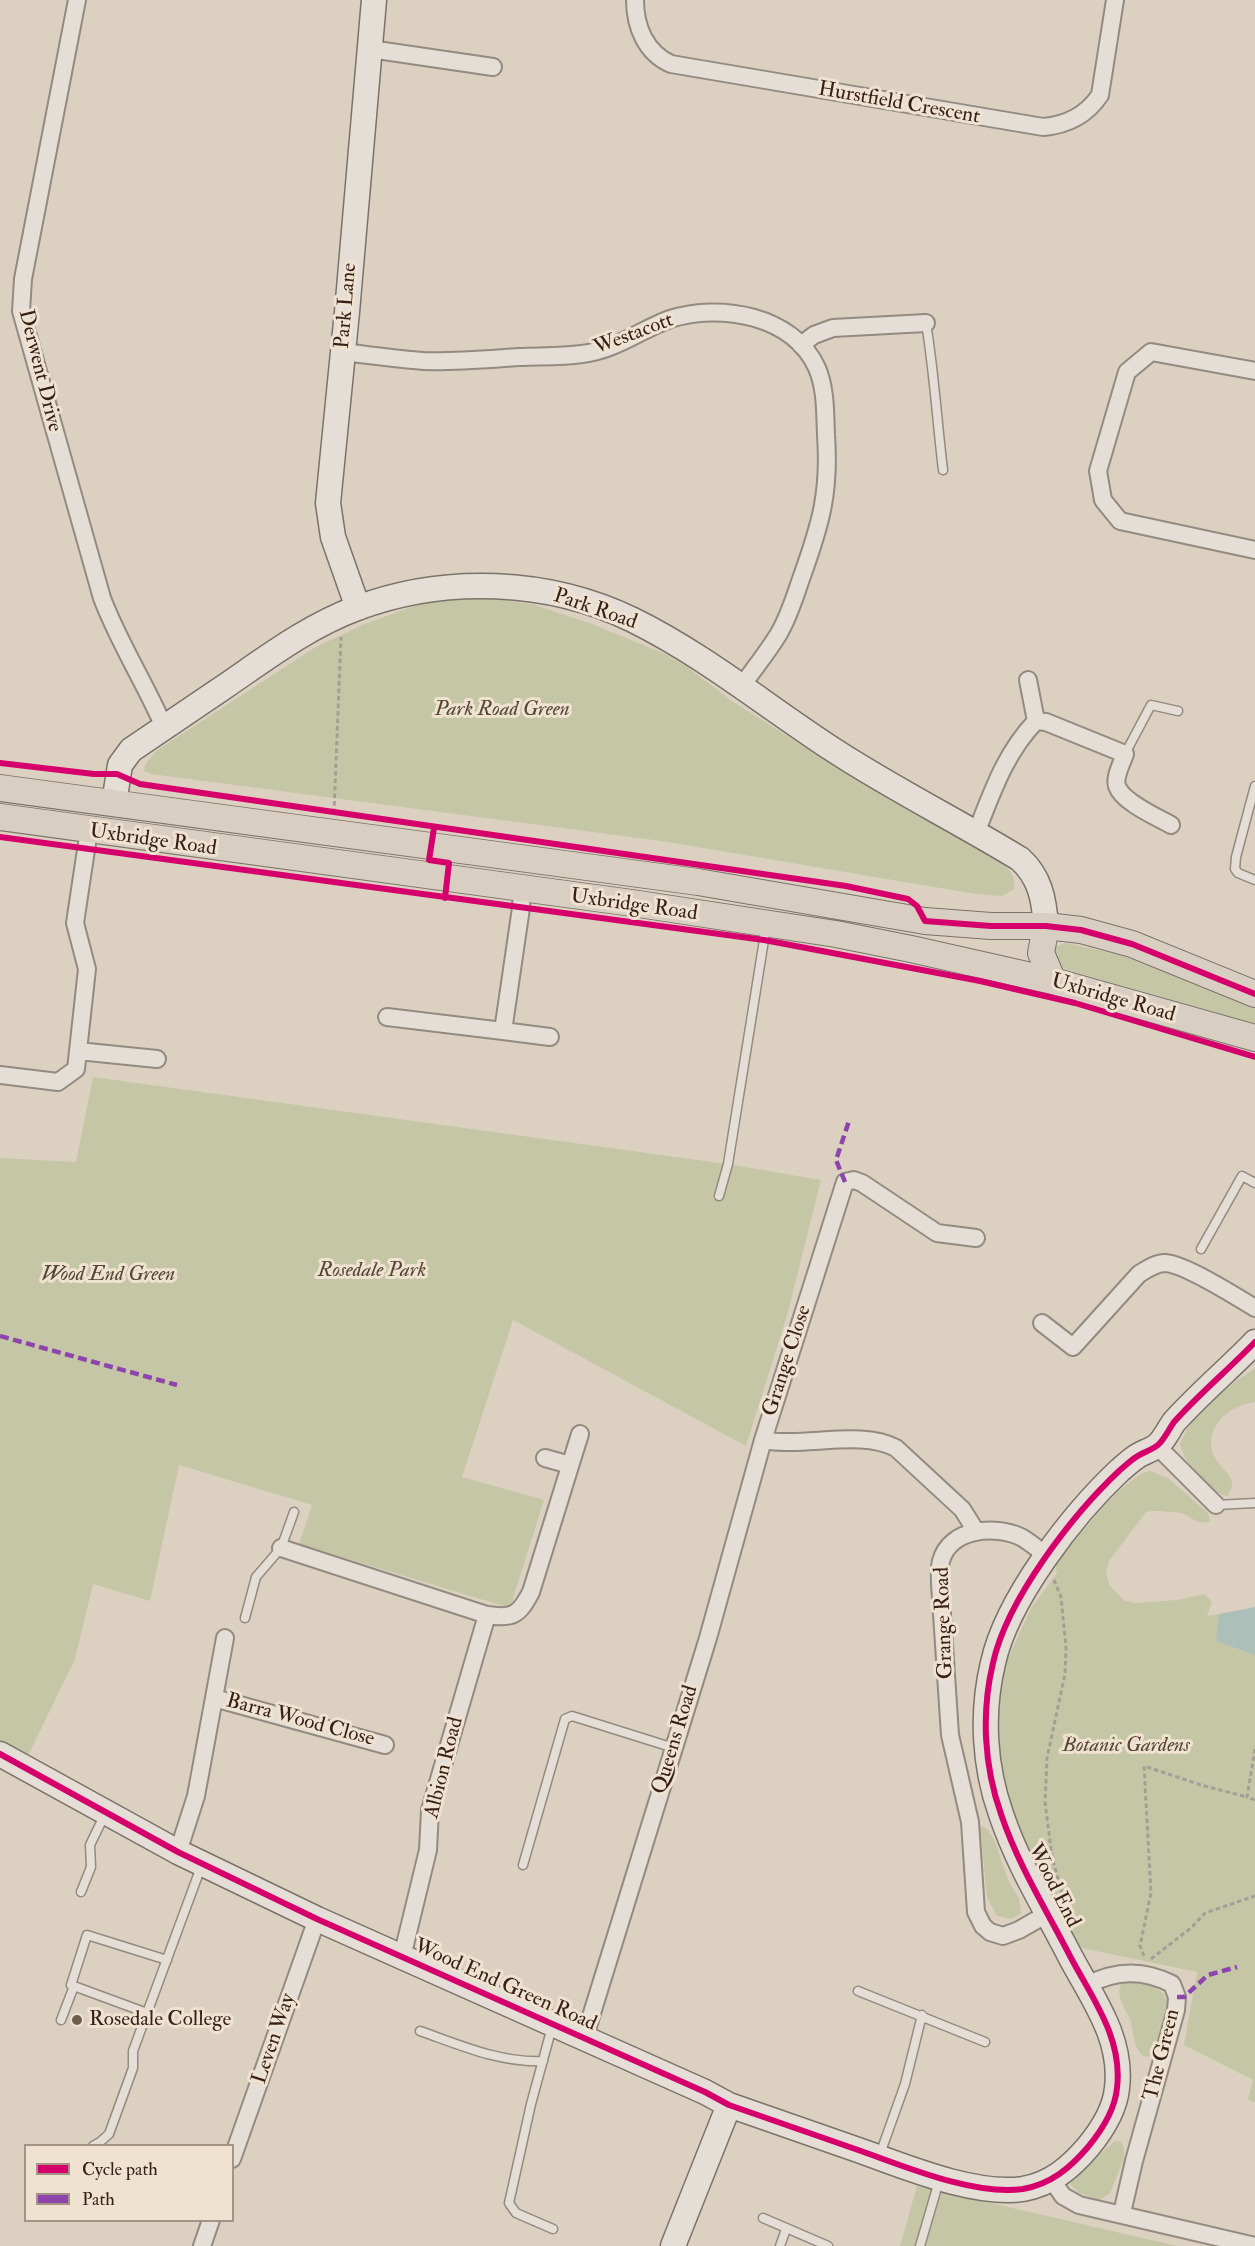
<!DOCTYPE html>
<html>
<head>
<meta charset="utf-8">
<style>
	body { margin:0 }
	#map { position:relative; width:1255px; height:2246px; overflow:hidden; background:#dcd1c1; font-family:"IM FELL Double Pica",serif }
	canvas { display:block }
	.legend { position:absolute; left:24px; top:2144px; width:210px; height:78px; box-sizing:border-box; background:#efe2d0; border:2px solid #a59486; margin:0; padding:8px 10px; list-style:none; font-size:18px; color:#361f17 }
	.legend li { display:flex; align-items:center; gap:12px; height:30px }
	.legend b { width:30px; border:2px solid #a59486 }
</style>
</head>
<body>
<div id="map">
<canvas width="1255" height="2246"></canvas>
<ul class="legend">
<li><b style="height:8px;background:#d6006c"></b>Cycle path</li>
<li><b style="height:8px;background:#8e44ad"></b>Path</li>
</ul>
</div>
<script>
const ctx = document.querySelector('canvas').getContext('2d');
ctx.lineJoin = 'round';
function paint(path, color) { ctx.fillStyle = color; ctx.fill(path, 'evenodd'); }
function strokePath(path, color, width, dash) { ctx.strokeStyle = color; ctx.lineWidth = width; ctx.lineCap = dash ? 'butt' : 'round'; ctx.setLineDash(dash || []); ctx.stroke(path); }
function drawText(font, color, halo, rows, align = 'center') {
  ctx.font = font + ' "IM FELL Double Pica",serif'; ctx.lineWidth = 6; ctx.setLineDash([]); ctx.textBaseline = 'middle'; ctx.strokeStyle = halo; ctx.fillStyle = color; for (const [text, x, y, turn = 0] of rows) {
    ctx.save(); ctx.translate(x, y); ctx.rotate((+turn || 0) * Math.PI / 180); ctx.textAlign = isNaN(turn) ? turn : align; if (halo) ctx.strokeText(text, 0, 0); ctx.fillText(text, 0, 0); ctx.restore();
  }
}
paint(new Path2D(`
	M 458,598 L 494,599 L 532,604 L 592,624 L 663,653 L 687,667 L 732,701 L 836,767 L 1001,862 C 1010,871 1016,876 1014,889 L 1002,896 L 976,894 L 661,841 L 151,774 L 144,771 L 145,765 L 156,751 L 314,648 L 362,625 L 425,602 Z
	M 1066,943 L 1120,955 L 1255,1007 L 1255,1024 L 1068,970 L 1057,965 L 1054,951 L 1057,946 Z
	M 93,1077 L 727,1164 L 821,1180 L 788,1312 L 746,1446 L 513,1320 L 462,1477 L 544,1500 L 510,1608 L 299,1544 L 312,1505 L 179,1465 L 150,1601 L 93,1584 L 75,1659 L 23,1766 L 0,1751 L 0,1158 L 76,1162 Z
	M 1255,1368 L 1255,1402 C 1229,1405 1202,1428 1214,1456 C 1219,1466 1228,1472 1231,1479 C 1234,1484 1230,1491 1228,1496 C 1211,1495 1181,1459 1180,1443 C 1198,1405 1221,1392 1255,1368 Z
	M 1150,1471 L 1168,1478 L 1208,1513 L 1210,1521 C 1198,1526 1192,1517 1181,1513 C 1176,1512 1158,1511 1151,1511 L 1146,1512 L 1109,1561 L 1106,1573 L 1110,1586 L 1125,1601 L 1136,1603 L 1177,1600 L 1205,1594 L 1212,1602 L 1207,1616 L 1219,1614 L 1217,1641 L 1255,1655 L 1255,2102 L 1248,2100 L 1253,2080 L 1184,2045 L 1197,1972 L 1077,1947 L 1028,1855 L 1000,1778 L 994,1717 L 1006,1663 L 1031,1608 L 1057,1573 C 1050,1557 1075,1539 1085,1528 C 1099,1512 1108,1499 1126,1485 C 1135,1479 1139,1473 1150,1471 Z
	M 980,1825 L 988,1830 L 994,1839 L 1009,1882 L 1019,1898 L 1021,1914 L 1011,1919 L 997,1916 L 987,1897 Z
	M 1126,1983 C 1142,1982 1170,1986 1167,2009 C 1166,2017 1162,2024 1160,2032 C 1157,2041 1157,2049 1149,2057 L 1143,2056 C 1132,2046 1135,2034 1130,2020 C 1126,2009 1115,1996 1121,1984 Z
	M 1115,2141 L 1121,2142 L 1124,2147 L 1124,2158 L 1110,2193 L 1099,2200 L 1079,2193 L 1070,2184 L 1072,2178 Z
	M 917,2186 L 1177,2246 L 900,2246 Z`), '#c5c6a6');
paint(new Path2D(`
	M 1255,1607 L 1255,1655 L 1216,1641 L 1219,1614 Z`), '#acbfb8');
const lane = new Path2D(`
	M 926,323 C 934,371 937,421 943,470
	M 1125,754 L 1151,705 L 1178,711
	M 1255,786 L 1236,857 L 1235,869 L 1238,873 L 1255,880
	M 719,1196 L 728,1164 L 764,940 L 764,926
	M 1201,1249 L 1242,1176 L 1255,1183
	M 1216,1505 L 1255,1503
	M 245,1618 L 256,1577 L 281,1548 L 294,1512
	M 523,1865 L 565,1719 L 572,1716 L 674,1748
	M 81,1892 L 91,1867 L 90,1845 L 105,1814
	M 858,1991 L 985,2042
	M 147,2013 L 71,1985 L 87,1935 L 167,1960
	M 61,2020 L 74,1986
	M 552,2027 L 531,2104 L 509,2203 L 516,2213 L 553,2229
	M 420,2031 C 460,2045 500,2063 543,2061
	M 93,2146 L 100,2142 L 109,2134 L 133,2068 L 133,2051 L 201,1867
	M 879,2157 L 905,2084 L 922,2015
	M 763,2218 L 828,2246
	M 780,2246 L 786,2229
	M 920,2246 L 939,2181`);
const street = new Path2D(`
	M 77,0 L 23,279 L 21,311 L 102,598 C 119,643 145,683 164,727
	M 635,0 C 635,27 646,53 671,64 L 1043,127 C 1067,125 1086,116 1100,95 L 1115,0
	M 370,49 L 493,67
	M 801,345 L 814,335 L 833,328 L 926,323
	M 342,352 C 369,355 397,359 424,361 C 455,362 488,359 519,357 C 540,356 561,357 582,354 C 616,350 640,330 670,319 C 720,303 793,315 817,368 C 826,389 825,413 826,435 C 830,492 821,523 802,576 C 795,596 789,617 778,635 C 767,653 753,670 741,687
	M 1255,371 L 1151,352 L 1127,372 L 1098,471 L 1103,500 L 1120,521 L 1255,550
	M 1036,721 L 1046,722 L 1125,754 C 1122,763 1114,777 1117,786 C 1122,802 1157,817 1171,825
	M 976,833 C 992,793 1005,753 1036,721 L 1028,680
	M 387,1017 L 503,1031 L 521,908 L 522,889
	M 503,1031 L 550,1037
	M 78,1051 L 157,1059
	M 0,1075 L 58,1082 L 76,1069 L 87,969 L 75,923 L 89,830
	M 1042,1323 L 1073,1347 L 1139,1274 C 1147,1269 1156,1263 1165,1263 C 1185,1264 1237,1297 1255,1308
	M 763,1440 C 803,1448 861,1429 896,1448 L 962,1509 L 976,1531
	M 1157,1446 L 1216,1505
	M 545,1458 L 570,1465
	M 281,1548 L 487,1615 C 513,1619 519,1615 531,1592 L 580,1434
	M 214,1698 L 385,1745
	M 178,1852 L 196,1796 L 225,1638
	M 1047,1914 L 1019,1930 L 1003,1936 L 990,1932 L 983,1926 L 976,1912 L 970,1822 L 950,1735 L 940,1584 C 940,1577 939,1568 941,1561 C 950,1528 995,1525 1021,1537 C 1030,1542 1039,1550 1047,1556
	M 402,1957 L 428,1850 L 430,1810 L 487,1615
	M 1087,1985 C 1116,1970 1143,1969 1172,1984 L 1177,1997 L 1176,2010 L 1134,2161 L 1122,2213
	M 584,2039 L 708,1638 L 763,1440 L 845,1182 L 854,1180 L 862,1183 L 937,1233 L 976,1238
	M 232,2159 L 317,1919
	M 1052,2180 L 1063,2196 L 1079,2205 L 1255,2246
	M 202,2246 L 211,2220`);
const secondary = new Path2D(`
	M 358,608 L 333,537 L 328,503 L 347,312 L 374,0
	M 114,803 L 120,765 L 131,750 C 163,728 195,707 227,685 C 269,656 309,626 357,608 C 445,575 549,579 633,620 C 704,655 766,706 832,749 C 893,789 958,821 1020,859 C 1040,877 1044,899 1046,926
	M 0,1754 L 178,1852 L 317,1919 L 705,2092 L 729,2105 C 773,2120 817,2136 861,2151 C 906,2167 975,2196 1023,2189 C 1051,2184 1070,2168 1088,2147 C 1102,2130 1115,2110 1117,2088 C 1123,2039 1093,1999 1071,1958 C 1047,1911 1018,1865 1001,1814 C 984,1766 981,1713 993,1663 C 1007,1599 1073,1514 1120,1470 C 1125,1466 1130,1461 1136,1457 C 1143,1452 1153,1450 1159,1444 C 1165,1438 1169,1429 1174,1422 C 1199,1394 1229,1369 1255,1342
	M 673,2246 L 729,2105`);
const primary = new Path2D(`
	M 0,788 L 698,882 L 925,921 L 991,926 L 1046,926 L 1081,930 L 1132,944 L 1255,994
	M 0,817 L 632,903 L 836,934 L 911,949 L 1053,981 L 1255,1038
	M 1046,926 L 1041,953 L 1053,981`);
strokePath(lane, '#938a80', 11);
strokePath(street, '#938a80', 20);
strokePath(secondary, '#7b7269', 27);
strokePath(primary, '#7b7269', 28);
strokePath(new Path2D(`
	M 334,813 L 341,637
	M 1054,1580 L 1061,1597 L 1066,1648 L 1065,1674 L 1047,1758 L 1045,1802 L 1052,1857 L 1063,1897
	M 1255,1749 L 1247,1797 L 1255,1800
	M 1144,1956 L 1140,1946 L 1151,1893 L 1144,1766 L 1201,1785 L 1247,1797
	M 1151,1959 L 1191,1928 L 1205,1913 L 1255,1896`), '#a59e97', 3, [4.5, 3]);
strokePath(lane, '#e4ded6', 8);
strokePath(street, '#e4ded6', 16);
strokePath(secondary, '#e4ded6', 24);
strokePath(primary, '#d8cec2', 26);
strokePath(new Path2D(`
	M 845,1182 L 836,1160 L 849,1121
	M 0,1336 L 177,1385
	M 1177,1997 L 1184,1997 L 1208,1975 L 1237,1967`), '#8e44ad', 4.5, [9, 4.5]);
strokePath(new Path2D(`
	M 0,763 L 94,774 L 117,774 L 140,784 L 846,886 L 908,899 L 917,906 L 925,921 L 991,926 L 1046,926 L 1081,930 L 1132,944 L 1255,994
	M 434,828 L 429,860 L 449,863 L 445,898
	M 0,837 L 764,940 L 980,981 L 1075,1003 L 1255,1057
	M 0,1754 L 178,1852 L 317,1919 L 705,2092 L 729,2105 C 773,2120 817,2136 861,2151 C 906,2167 975,2196 1023,2189 C 1051,2184 1070,2168 1088,2147 C 1102,2130 1115,2110 1117,2088 C 1123,2039 1093,1999 1071,1958 C 1047,1911 1018,1865 1001,1814 C 984,1766 981,1713 993,1663 C 1007,1599 1073,1514 1120,1470 C 1125,1466 1130,1461 1136,1457 C 1143,1452 1153,1450 1159,1444 C 1165,1438 1169,1429 1174,1422 C 1199,1394 1229,1369 1255,1342`), '#d6006c', 6);
for (const [x, y, r, color] of [
	[77,2020,6,"#705d52"]
]) { const dot = new Path2D(); dot.arc(x, y, r, 0, 2 * Math.PI); ctx.fillStyle = color; ctx.fill(dot); strokePath(dot, '#efe2d0', 2); }
drawText('21px', '#361f17', '#efe2d0', [
	["Hurstfield Crescent",899,104,10],
	["Park Lane",347,306,-85],
	["Westacott",634,335,-21],
	["Derwent Drive",39,371,76],
	["Park Road",595,610,19],
	["Uxbridge Road",153,841,8],
	["Uxbridge Road",634,906,8],
	["Uxbridge Road",1113,999,16],
	["Grange Close",788,1361,-72],
	["Grange Road",945,1623,-92],
	["Barra Wood Close",300,1721,15],
	["Queens Road",676,1740,-73],
	["Albion Road",445,1768,-76],
	["Wood End",1053,1886,63],
	["Wood End Green Road",505,1986,24],
	["Leven Way",275,2039,-71],
	["The Green",1163,2055,-76]
]);
drawText('italic 21px', '#554635', '#efe2d0', [
	["Park Road Green",502,710],
	["Rosedale Park",372,1271],
	["Wood End Green",108,1275],
	["Botanic Gardens",1126,1746]
]);
drawText('21px', '#361f17', '#efe2d0', [
	["Rosedale College",89,2020]
], 'left');
</script>
</body>
</html>
